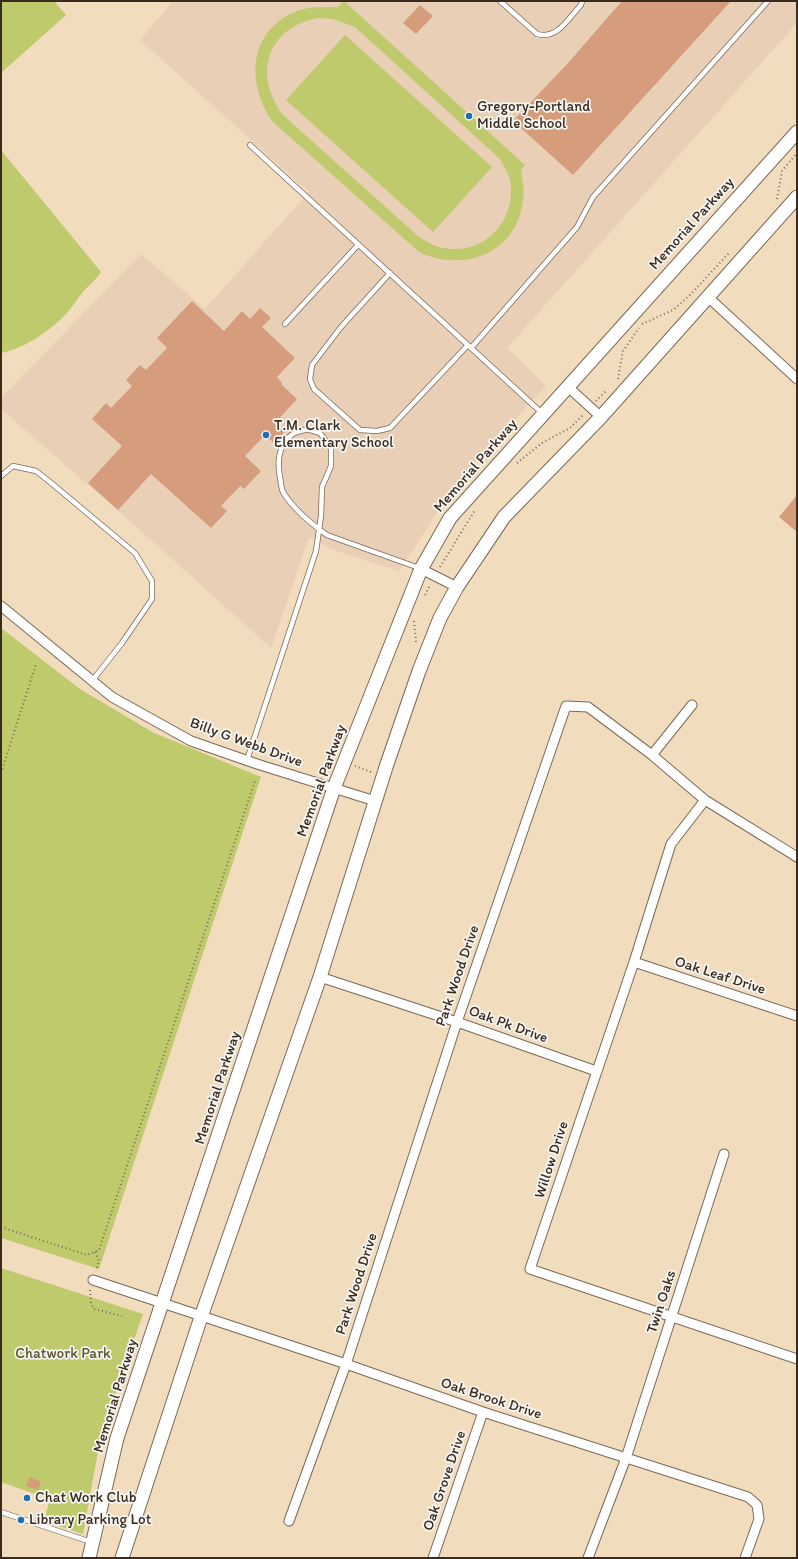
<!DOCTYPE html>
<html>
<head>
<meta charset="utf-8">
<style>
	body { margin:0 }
	#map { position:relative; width:798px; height:1559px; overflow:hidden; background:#f2dcbe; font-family:Itim,sans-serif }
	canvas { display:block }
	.frame { position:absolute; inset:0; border:2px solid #3b2a1e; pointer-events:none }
</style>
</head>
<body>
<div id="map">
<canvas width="798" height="1559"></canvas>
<div class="frame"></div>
</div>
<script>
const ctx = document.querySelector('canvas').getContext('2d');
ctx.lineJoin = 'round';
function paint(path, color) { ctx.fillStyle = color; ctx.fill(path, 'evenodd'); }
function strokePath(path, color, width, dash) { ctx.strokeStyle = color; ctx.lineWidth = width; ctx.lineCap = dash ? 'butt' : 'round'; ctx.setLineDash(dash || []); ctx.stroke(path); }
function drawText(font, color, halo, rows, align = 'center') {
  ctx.font = font + ' Itim,sans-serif'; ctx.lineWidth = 3.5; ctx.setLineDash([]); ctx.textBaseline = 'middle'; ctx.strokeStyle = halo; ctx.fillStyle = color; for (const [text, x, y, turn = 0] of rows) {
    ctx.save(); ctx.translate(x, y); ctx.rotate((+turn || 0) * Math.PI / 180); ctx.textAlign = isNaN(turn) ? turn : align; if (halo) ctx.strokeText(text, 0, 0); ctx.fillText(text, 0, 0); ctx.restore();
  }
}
paint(new Path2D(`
	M 173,1 L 797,1 L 797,23 L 507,348 L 546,386 L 477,461 L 438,511 L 399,571 L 333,550 L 309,537 L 271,648 L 140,530 L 1,409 L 1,398 L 141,254 L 205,309 L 309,192 L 140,40 Z`), '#e8cfb6');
paint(new Path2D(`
	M 1,1 L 54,1 L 66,15 L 1,73 Z
	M 344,1 L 525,165 L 521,170 C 522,180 525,190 523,200 C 517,254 463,273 419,252 L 272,121 C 248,85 247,37 290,14 C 305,6 322,7 338,7 ZM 318,18 L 333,19 L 355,27 L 500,159 C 505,168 511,177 511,187 C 513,225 482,255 444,248 C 435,247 426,241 419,237 L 284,116 C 252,76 267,27 318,18 Z
	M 345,35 L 492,167 L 433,232 L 286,100 Z
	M 1,150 L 101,272 C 96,280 89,285 83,292 C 77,299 73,306 68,312 C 51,330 26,348 1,353 Z
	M 1,628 L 80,689 L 154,733 L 261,777 L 99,1269 L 1,1238 Z
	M 1,1268 L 143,1314 L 101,1435 L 83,1534 L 44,1521 L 50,1499 L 1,1482 Z`), '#beca6c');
paint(new Path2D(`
	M 622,1 L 731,1 L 573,175 L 513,121 L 569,62 Z
	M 420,5 L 433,16 L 416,34 L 403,23 Z
	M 192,301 L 224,331 L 242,311 L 250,319 L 260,308 L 271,318 L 262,327 L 295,358 L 277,377 L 282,383 L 281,384 L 297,399 L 275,423 L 284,432 L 274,443 L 265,435 L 245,456 L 261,471 L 244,489 L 240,486 L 221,506 L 227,511 L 211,528 L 151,474 L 118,510 L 88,483 L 122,446 L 92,419 L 106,403 L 111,408 L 132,386 L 126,380 L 140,365 L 146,370 L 167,348 L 157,338 Z
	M 797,495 L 797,532 L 779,517 Z
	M 30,1477 L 41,1482 L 38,1490 L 26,1486 Z`), '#d69d7d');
const lane = new Path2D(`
	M 500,1 L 537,34 C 557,40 568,19 581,5 L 582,1
	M 250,145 L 543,414
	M 390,273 L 341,327 L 312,365 L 310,379 L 314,389 L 360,430 L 377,431 L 390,428 L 468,345
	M 285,324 L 358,245
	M 471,348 L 577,227 L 593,197 L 768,1
	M 1,476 L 13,466 L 36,471 L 50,482 L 135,553 L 152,581 L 152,599 L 122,643 L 92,681
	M 247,760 L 316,551 L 321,516 L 322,487 L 331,466 L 331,448 L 320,433 C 316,432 310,429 305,430 C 281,433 276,457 280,477 C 281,482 281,488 283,492 C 294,510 310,523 327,535 L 419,568
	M 1,1512 L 91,1542`);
const street = new Path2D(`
	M 708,297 L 797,379
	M 567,386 L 601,417
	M 421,569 L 457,587
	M 1,606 L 112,697 L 191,741 L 257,764 L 375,801
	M 652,755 L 692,705
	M 705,800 L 671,844 L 634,962 L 530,1269 L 797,1359
	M 634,962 L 797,1016
	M 320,977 L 457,1022 L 596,1071
	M 93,1280 L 346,1364 L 483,1412 L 748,1497 L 757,1505 L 759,1519 L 745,1558
	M 289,1521 L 346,1364 L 457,1022 L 566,706 L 588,707 L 652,755 L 705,800 L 797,857
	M 433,1558 L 483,1412
	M 588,1558 L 626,1458 L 724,1154`);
const secondary = new Path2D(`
	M 89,1558 L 117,1438 L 334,788 L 421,569 L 450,518 L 797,132
	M 122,1558 L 201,1317 L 320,977 L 386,767 L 419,671 L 440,618 L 457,587 L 504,517 L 601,417 L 797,197`);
strokePath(lane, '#7b6856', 6);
strokePath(street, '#7b6856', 11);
strokePath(secondary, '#7b6856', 15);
strokePath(new Path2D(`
	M 777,199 L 782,171 L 797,153
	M 642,324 L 673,310 L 691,294 L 729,253
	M 618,379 L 623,351 L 639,328
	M 596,401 L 607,390
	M 517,463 L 542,443 L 570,428 L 584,414
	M 440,567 L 475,510
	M 425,595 L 430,585
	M 414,621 L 416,642
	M 355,766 L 371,772
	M 1,773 L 36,664
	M 1,1227 L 87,1255 L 99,1250 L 255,781
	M 95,1252 L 99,1261 L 96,1271
	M 90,1290 L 91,1303 L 94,1309 L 122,1316`), '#7b6856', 2, [1, 3]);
strokePath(lane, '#fff', 4.5);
strokePath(street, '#fff', 9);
strokePath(secondary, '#fff', 13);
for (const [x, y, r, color] of [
	[469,116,4,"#1f6fb2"],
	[266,435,4,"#1f6fb2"],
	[27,1498,4,"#1f6fb2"],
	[21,1520,4,"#1f6fb2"]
]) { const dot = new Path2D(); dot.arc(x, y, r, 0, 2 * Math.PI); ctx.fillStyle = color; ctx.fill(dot); strokePath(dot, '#f6f6f2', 1.5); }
drawText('15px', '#3b2a1e', '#f6f6f2', [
	["Gregory-Portland",477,107],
	["Middle School",477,124],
	["T.M. Clark",274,426],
	["Elementary School",274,443],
	["Chat Work Club",35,1498],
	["Library Parking Lot",29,1520]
], 'left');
drawText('15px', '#3b2a1e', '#f6f6f2', [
	["Memorial Parkway",692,224,-48],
	["Memorial Parkway",476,466,-49],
	["Billy G Webb Drive",246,743,20],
	["Memorial Parkway",322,781,-70],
	["Park Wood Drive",458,976,-71],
	["Oak Leaf Drive",720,976,18],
	["Oak Pk Drive",508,1025,20],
	["Memorial Parkway",218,1088,-72],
	["Willow Drive",552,1160,-72],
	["Park Wood Drive",357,1284,-72],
	["Twin Oaks",662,1302,-72],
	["Memorial Parkway",116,1396,-73],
	["Oak Brook Drive",491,1399,18],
	["Oak Grove Drive",445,1481,-71]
]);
drawText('15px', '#5c5232', '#f6f6f2', [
	["Chatwork Park",63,1354]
]);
</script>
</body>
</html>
